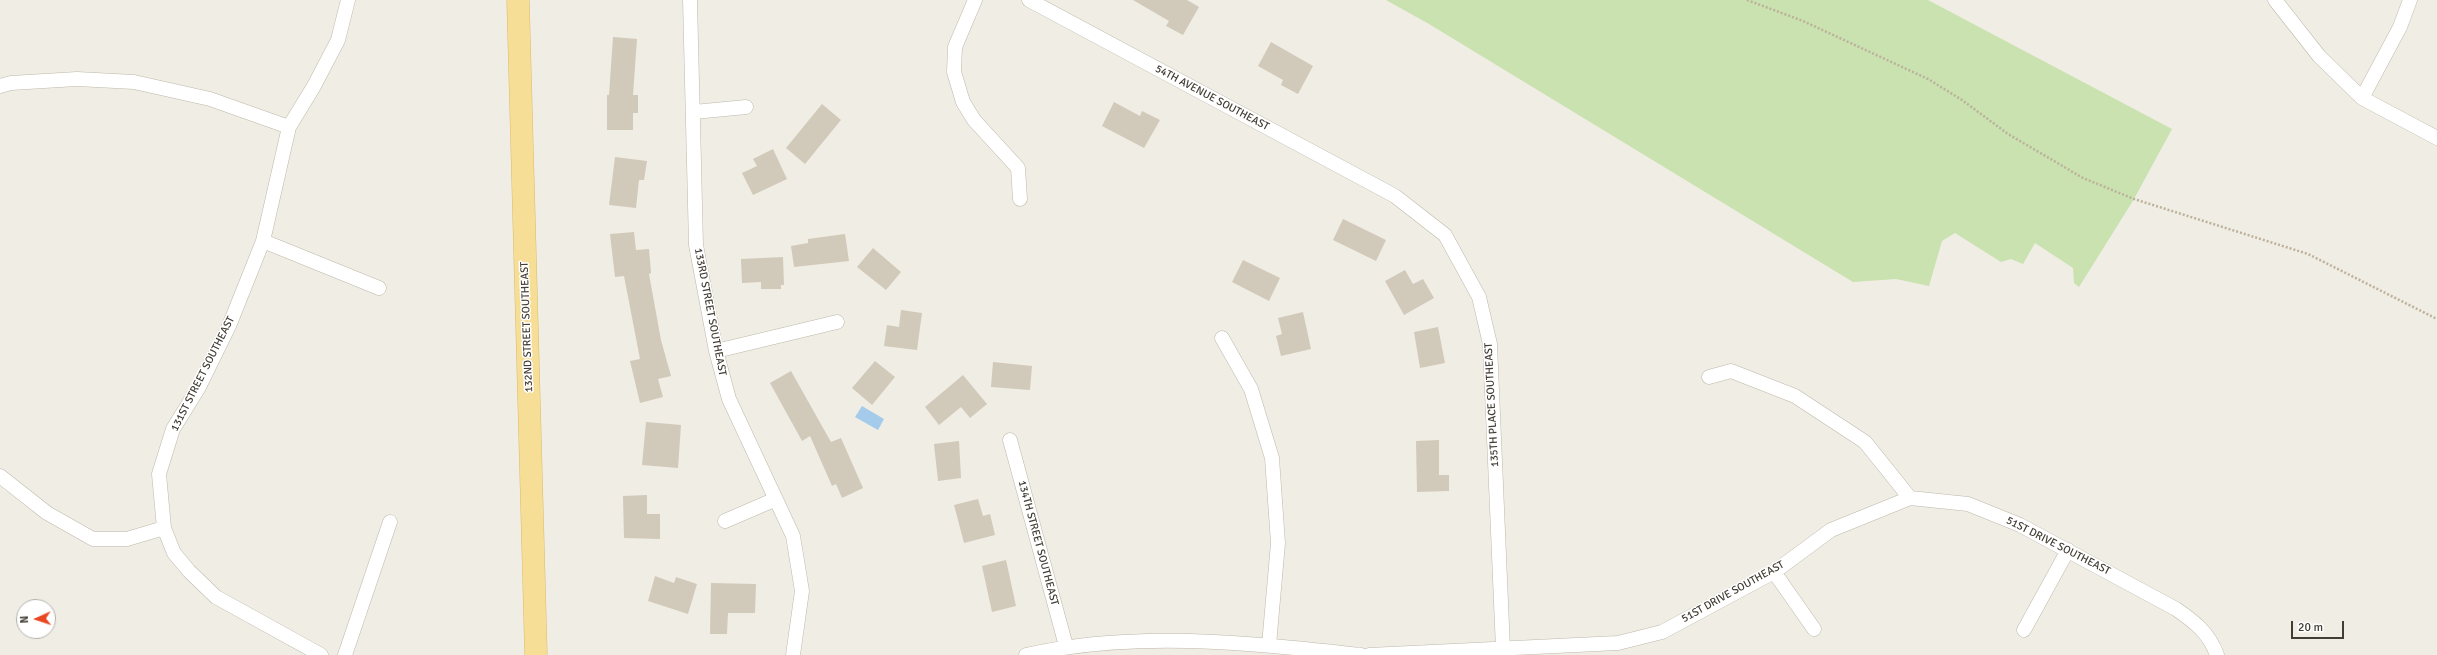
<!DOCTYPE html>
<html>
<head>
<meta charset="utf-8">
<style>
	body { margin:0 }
	#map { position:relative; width:2437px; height:655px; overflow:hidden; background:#f0ede4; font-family:Signika,sans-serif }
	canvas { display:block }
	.north { position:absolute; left:16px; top:599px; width:40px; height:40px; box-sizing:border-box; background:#fff; border:1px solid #b3b1ae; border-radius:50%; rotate:267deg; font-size:11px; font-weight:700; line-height:16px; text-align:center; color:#423d34 }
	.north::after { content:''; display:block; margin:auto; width:14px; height:18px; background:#e94722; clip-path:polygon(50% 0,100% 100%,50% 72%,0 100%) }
	.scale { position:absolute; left:2291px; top:621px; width:53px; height:18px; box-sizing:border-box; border:2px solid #423d34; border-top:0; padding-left:5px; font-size:12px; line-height:14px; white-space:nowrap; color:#423d34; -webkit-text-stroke:3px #fff; paint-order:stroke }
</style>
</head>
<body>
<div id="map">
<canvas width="2437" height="655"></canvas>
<div class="north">N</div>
<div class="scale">20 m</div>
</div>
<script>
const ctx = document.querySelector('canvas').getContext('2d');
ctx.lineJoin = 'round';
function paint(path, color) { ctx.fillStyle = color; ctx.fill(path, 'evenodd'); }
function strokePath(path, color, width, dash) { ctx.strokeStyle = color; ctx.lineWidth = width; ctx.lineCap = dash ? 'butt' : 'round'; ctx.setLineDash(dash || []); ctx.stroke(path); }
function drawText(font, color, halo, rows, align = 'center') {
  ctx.font = font + ' Signika,sans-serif'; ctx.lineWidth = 3; ctx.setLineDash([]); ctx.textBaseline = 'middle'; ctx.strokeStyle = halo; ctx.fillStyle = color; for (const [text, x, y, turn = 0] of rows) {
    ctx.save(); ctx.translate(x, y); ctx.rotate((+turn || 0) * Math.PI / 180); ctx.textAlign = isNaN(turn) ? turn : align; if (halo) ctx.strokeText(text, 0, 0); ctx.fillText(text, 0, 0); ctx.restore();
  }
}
paint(new Path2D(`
	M 1386,0 L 1928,0 L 2172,129 L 2134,199 L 2079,287 L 2074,283 L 2073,268 L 2035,243 L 2023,264 L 2011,259 L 2001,262 L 1955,233 L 1942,241 L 1929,286 L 1896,279 L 1853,282 L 1429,24 Z`), '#c9e2af');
paint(new Path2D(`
	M 862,406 L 884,419 L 878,430 L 855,417 Z`), '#a4cbea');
paint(new Path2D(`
	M 1133,0 L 1187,0 L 1199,7 L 1183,35 L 1166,26 L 1169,21 Z
	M 613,37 L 637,39 L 633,95 L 638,95 L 638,113 L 633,113 L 633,130 L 607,130 L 607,95 L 609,95 Z
	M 1271,42 L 1313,66 L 1298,94 L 1281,85 L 1283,80 L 1258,66 Z
	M 1114,102 L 1140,116 L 1142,111 L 1160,120 L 1144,148 L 1102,126 Z
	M 822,104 L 841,120 L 805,164 L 786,148 Z
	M 773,149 L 787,179 L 753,195 L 742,173 L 757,166 L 753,159 Z
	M 615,157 L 647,161 L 644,180 L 639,180 L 636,208 L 609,205 Z
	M 1343,219 L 1386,240 L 1376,261 L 1333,240 Z
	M 634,232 L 636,250 L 649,249 L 651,273 L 649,274 L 661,340 L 671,376 L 658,379 L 663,397 L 640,403 L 630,361 L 640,359 L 624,276 L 615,277 L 610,234 Z
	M 845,234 L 849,261 L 794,267 L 791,246 L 808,243 L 808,239 Z
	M 873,248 L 901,272 L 886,290 L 857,267 Z
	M 783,257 L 784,285 L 781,285 L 781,289 L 761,289 L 761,282 L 742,283 L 741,259 Z
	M 1243,260 L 1280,278 L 1269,301 L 1232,282 Z
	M 1405,270 L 1413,284 L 1423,279 L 1434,298 L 1404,315 L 1385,281 Z
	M 901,310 L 922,313 L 917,350 L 884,346 L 887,325 L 899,327 Z
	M 1303,312 L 1311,349 L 1281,356 L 1276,336 L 1282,334 L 1278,318 Z
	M 1438,327 L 1445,363 L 1420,368 L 1414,332 Z
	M 875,361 L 895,377 L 872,405 L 852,388 Z
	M 993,362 L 1032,366 L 1030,390 L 991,387 Z
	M 791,371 L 831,442 L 841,438 L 863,488 L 842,498 L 836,484 L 832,486 L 810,436 L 802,441 L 770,383 Z
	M 963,375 L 987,404 L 970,418 L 961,407 L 939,425 L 925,407 Z
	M 646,422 L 681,425 L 678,468 L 642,465 Z
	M 1439,440 L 1439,475 L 1449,475 L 1449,491 L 1417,492 L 1416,441 Z
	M 959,441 L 961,478 L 938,481 L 934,444 Z
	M 647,495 L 647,514 L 660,514 L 660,539 L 624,538 L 623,496 Z
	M 978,499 L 983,516 L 990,514 L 995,535 L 964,543 L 954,505 Z
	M 1006,560 L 1016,606 L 992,612 L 982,566 Z
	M 655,576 L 674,583 L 676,577 L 697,584 L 688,614 L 648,601 Z
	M 711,583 L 756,584 L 755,613 L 728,613 L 727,634 L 710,634 Z`), '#d1c9ba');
const street = new Path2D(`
	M 690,0 L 696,245 L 716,351 L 729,399 L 793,536 L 802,591 L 793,655
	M 975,0 L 955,47 L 954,72 L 963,102 L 974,120 L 1018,168 L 1020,199
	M 1029,0 L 1395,196 L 1445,235 L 1479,297 L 1490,344 L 1503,649
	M 2275,0 L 2319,56 L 2362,98 L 2437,138
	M 0,86 L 11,83 L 77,79 L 134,82 L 210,99 L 289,127
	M 2362,98 L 2400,27 L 2410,0
	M 694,112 L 746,107
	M 263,241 L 379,288
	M 1222,338 L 1251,389 L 1272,458 L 1278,543 L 1269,645
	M 716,351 L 837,322
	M 1709,377 L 1731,371 L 1795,396 L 1865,442 L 1910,498
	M 1010,440 L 1066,646
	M 0,476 L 47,513 L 93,539 L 127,539 L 164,528
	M 725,521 L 776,499
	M 1774,572 L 1814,629
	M 2024,630 L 2068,550
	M 321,655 L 216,597 L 189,571 L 174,553 L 164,528 L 159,474 L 173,429 L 199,387 L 229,326 L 263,241 L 289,127 L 314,86 L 338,40 L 348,0
	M 345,655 L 390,522
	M 1026,655 C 1136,630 1250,643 1361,655
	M 1369,655 L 1618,643 L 1662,632 L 1774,572 L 1831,530 L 1910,498 L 1968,504 L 2020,525 L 2176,609 C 2195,622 2209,633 2217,655`);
const primary = new Path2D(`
	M 518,0 L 536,655`);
strokePath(street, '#beb8aa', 15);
strokePath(primary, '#dabb69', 23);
strokePath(new Path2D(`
	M 1747,0 L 1803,21 L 1928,79 L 1962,100 L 2008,134 L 2083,178 L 2134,199 L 2308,254 L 2437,319`), '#bcb19a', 2.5, [2, 2]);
strokePath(street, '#fff', 14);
strokePath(primary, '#f6de97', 22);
drawText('11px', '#423d34', '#fff', [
	["54TH AVENUE SOUTHEAST",1212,98,28],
	["133RD STREET SOUTHEAST",710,312,79],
	["132ND STREET SOUTHEAST",527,327,-92],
	["131ST STREET SOUTHEAST",203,374,-63],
	["135TH PLACE SOUTHEAST",1492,405,-93],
	["134TH STREET SOUTHEAST",1038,543,75],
	["51ST DRIVE SOUTHEAST",2058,546,27],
	["51ST DRIVE SOUTHEAST",1733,592,-29]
]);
</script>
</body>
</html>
